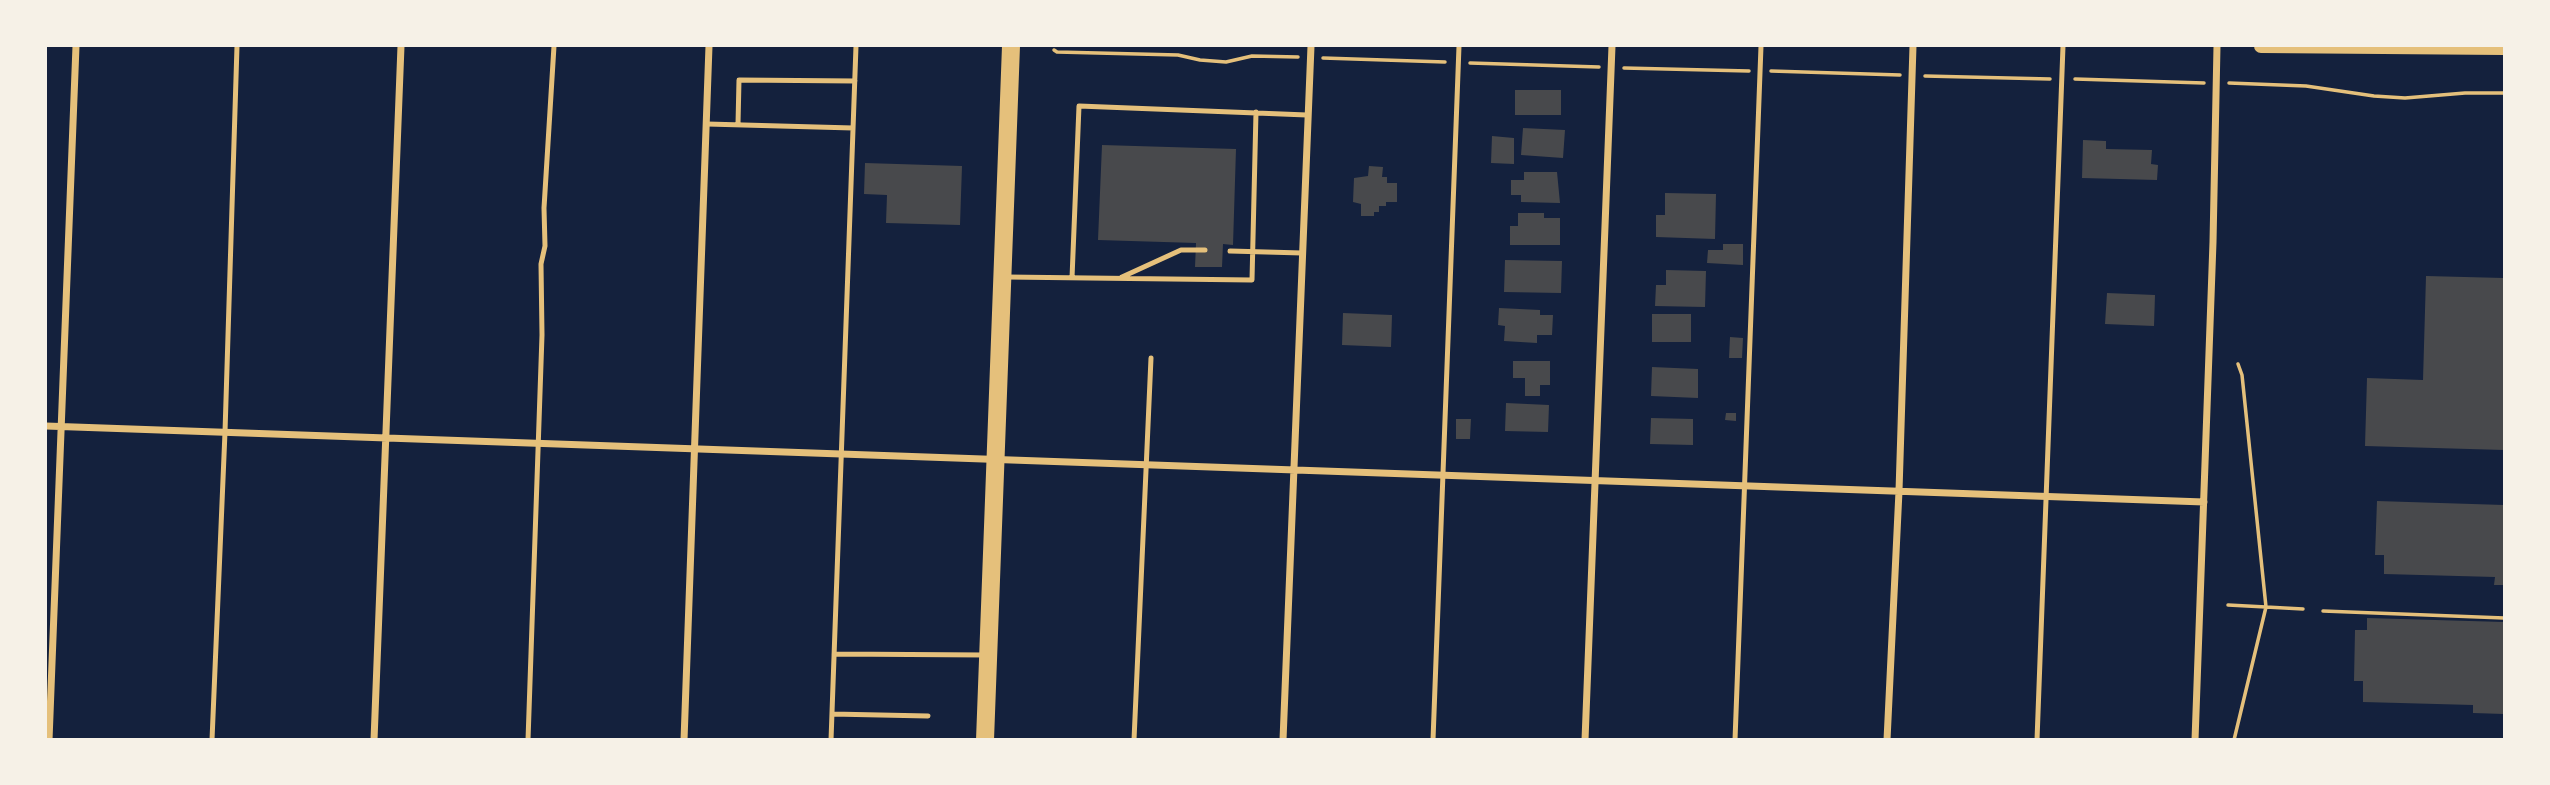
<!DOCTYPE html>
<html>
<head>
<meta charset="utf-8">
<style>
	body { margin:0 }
	#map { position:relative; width:2550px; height:785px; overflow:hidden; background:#14213d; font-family:"Public Sans",sans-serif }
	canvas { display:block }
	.frame { position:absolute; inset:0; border:47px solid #f6f1e7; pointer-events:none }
</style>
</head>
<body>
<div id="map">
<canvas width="2550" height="785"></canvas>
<div class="frame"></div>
</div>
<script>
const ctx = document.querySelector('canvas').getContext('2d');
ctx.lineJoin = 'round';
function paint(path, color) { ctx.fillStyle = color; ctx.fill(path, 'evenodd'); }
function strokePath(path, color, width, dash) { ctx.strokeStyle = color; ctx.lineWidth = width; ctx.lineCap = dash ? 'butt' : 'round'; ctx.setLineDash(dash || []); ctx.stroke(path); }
paint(new Path2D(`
	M 1515,90 L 1561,90 L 1561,115 L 1515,115 Z
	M 1523,128 L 1565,130 L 1563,158 L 1521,155 Z
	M 1492,136 L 1514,138 L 1514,164 L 1491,163 Z
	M 2083,140 L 2106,141 L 2106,149 L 2152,150 L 2151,164 L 2158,165 L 2157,180 L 2082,178 Z
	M 1102,145 L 1236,149 L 1233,245 L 1223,244 L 1222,267 L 1195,267 L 1196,243 L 1098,240 Z
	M 865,163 L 962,166 L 960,225 L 886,223 L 887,195 L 864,194 Z
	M 1369,166 L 1383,167 L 1382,177 L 1387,177 L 1387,183 L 1397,183 L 1397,202 L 1386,202 L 1386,206 L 1379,206 L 1379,212 L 1374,212 L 1374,216 L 1361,216 L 1361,204 L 1353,202 L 1354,178 L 1368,176 Z
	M 1524,172 L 1557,172 L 1560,203 L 1521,202 L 1521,195 L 1511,195 L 1511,180 L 1524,180 Z
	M 1665,193 L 1716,194 L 1715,239 L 1656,237 L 1656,215 L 1665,215 Z
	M 1518,213 L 1544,213 L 1544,218 L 1560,218 L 1560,245 L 1510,245 L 1510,226 L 1518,226 Z
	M 1723,244 L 1743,244 L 1743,265 L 1707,263 L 1708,250 L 1723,250 Z
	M 1505,260 L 1562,261 L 1561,293 L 1504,292 Z
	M 1666,270 L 1706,271 L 1705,307 L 1655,306 L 1656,285 L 1666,285 Z
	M 2426,276 L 2504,278 L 2504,450 L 2365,446 L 2367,378 L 2423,380 Z
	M 2107,293 L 2155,295 L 2154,326 L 2105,324 Z
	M 1499,308 L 1540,310 L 1540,315 L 1553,315 L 1552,335 L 1537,335 L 1537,343 L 1504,341 L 1505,326 L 1498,325 Z
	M 1343,313 L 1392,315 L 1391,347 L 1342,345 Z
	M 1652,314 L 1691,314 L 1691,342 L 1652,342 Z
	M 1730,337 L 1743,338 L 1742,358 L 1729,358 Z
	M 1513,361 L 1550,361 L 1550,385 L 1540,385 L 1540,396 L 1525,396 L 1525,378 L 1513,378 Z
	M 1652,367 L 1698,369 L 1698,398 L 1651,396 Z
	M 1506,403 L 1549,405 L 1548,432 L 1505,431 Z
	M 1726,413 L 1736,413 L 1736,421 L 1725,420 Z
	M 1651,418 L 1693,419 L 1693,445 L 1650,444 Z
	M 1456,419 L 1471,419 L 1470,439 L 1456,439 Z
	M 2377,501 L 2504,505 L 2504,585 L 2494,585 L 2495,577 L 2384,574 L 2384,555 L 2375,555 Z
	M 2367,618 L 2504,622 L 2504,714 L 2473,713 L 2473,705 L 2363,702 L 2363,681 L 2354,681 L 2355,630 L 2367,630 Z`), '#48494c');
strokePath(new Path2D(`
	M 1054,50 L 1057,52 L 1178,55 L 1200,60 L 1226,62 L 1252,56 L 1298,57
	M 1323,58 L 1445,62
	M 1470,63 L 1599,67
	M 1624,68 L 1749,71
	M 1771,71 L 1900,75
	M 1925,76 L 2050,79
	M 2075,79 L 2204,83
	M 2229,83 L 2306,86 L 2374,96 L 2405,98 L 2465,93 L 2504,93
	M 2228,605 L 2266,607 L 2242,375 L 2238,364
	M 2323,611 L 2504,618
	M 2234,740 L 2266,607 L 2303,609`), '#e5c07b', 3.5);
strokePath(new Path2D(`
	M 707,124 L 853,128
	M 738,124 L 739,80 L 855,81
	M 1230,251 L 1302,253
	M 1007,277 L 1252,280 L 1256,112
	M 1122,277 L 1181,250 L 1205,250
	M 1072,278 L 1079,106 L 1307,115
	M 834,654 L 985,655
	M 832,714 L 928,716
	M 212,740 L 225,432 L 237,46
	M 528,740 L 542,335 L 541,264 L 545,246 L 544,208 L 554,46
	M 831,740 L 856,46
	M 1134,740 L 1151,358
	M 1433,740 L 1459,46
	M 1735,740 L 1761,46
	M 2037,740 L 2063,46`), '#e5c07b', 5);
strokePath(new Path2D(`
	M 46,426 L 2204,502
	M 49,740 L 76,46
	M 374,740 L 401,46
	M 684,740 L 709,46
	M 1283,740 L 1311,46
	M 1585,740 L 1612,46
	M 1887,740 L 1899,491 L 1913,46
	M 2195,740 L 2213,242 L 2217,46`), '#e5c07b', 7);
strokePath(new Path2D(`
	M 2261,46 L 2504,48`), '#e5c07b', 14);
strokePath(new Path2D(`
	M 985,740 L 1011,46`), '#e5c07b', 18);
</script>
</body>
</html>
